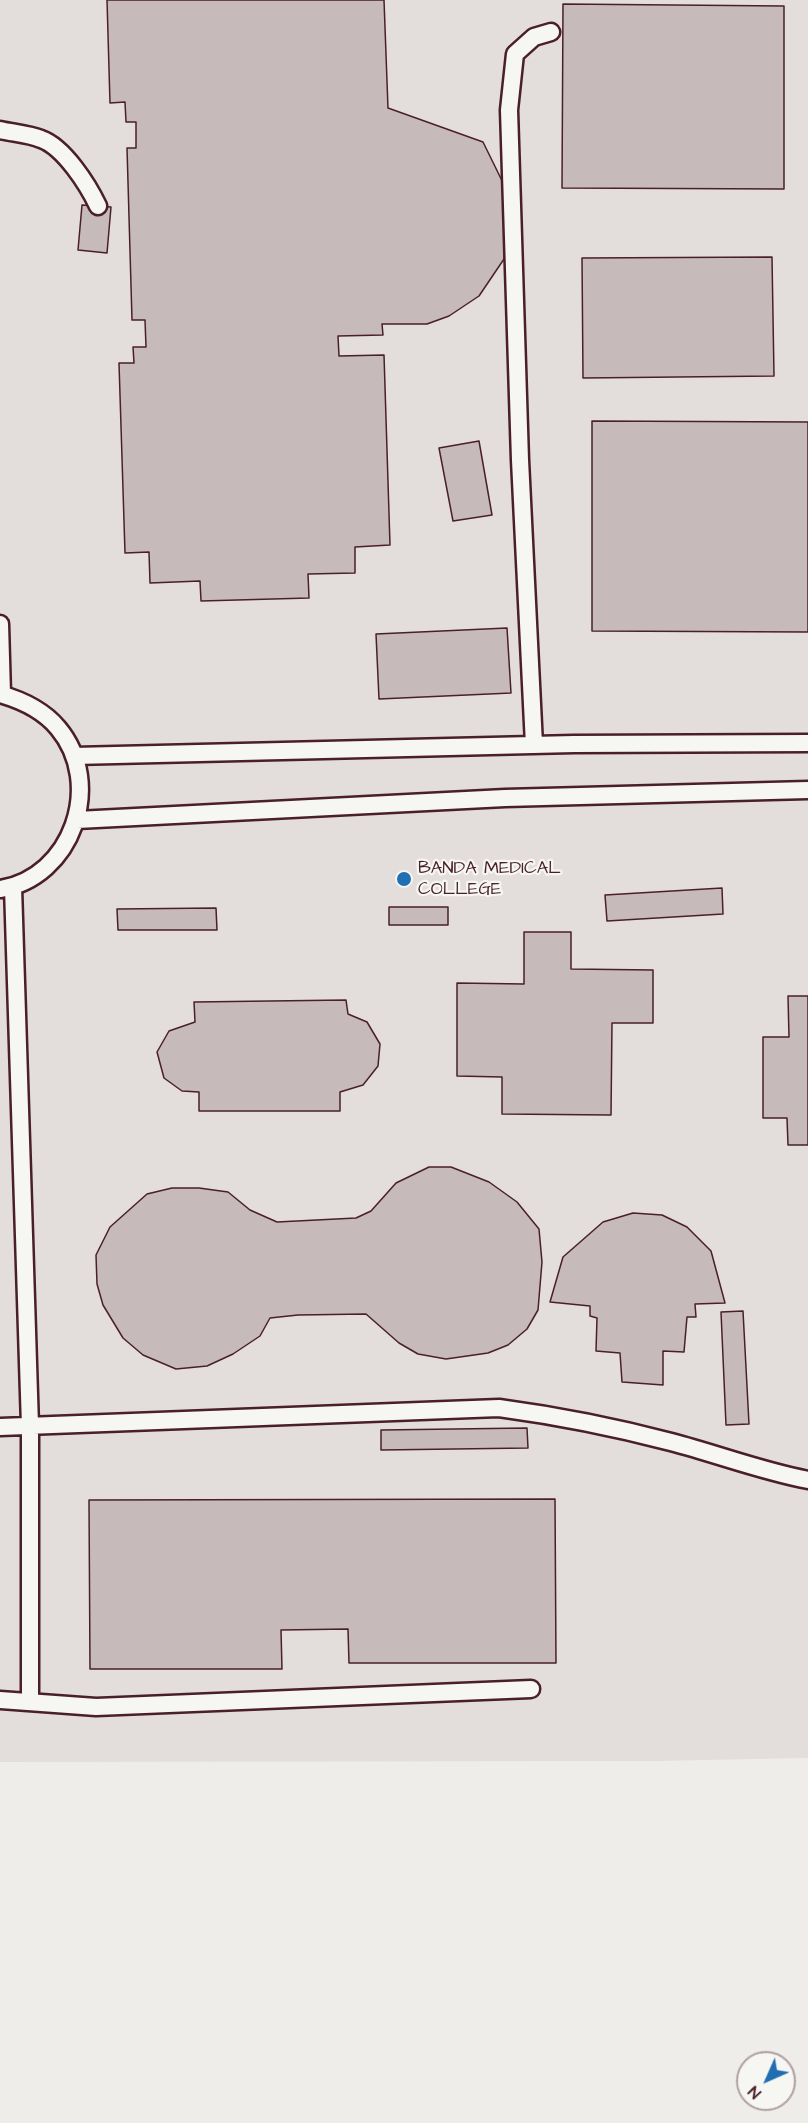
<!DOCTYPE html>
<html>
<head>
<meta charset="utf-8">
<style>
	body { margin:0 }
	#map { position:relative; width:808px; height:2123px; overflow:hidden; background:#efedea; font-family:"Architects Daughter",sans-serif }
	canvas { display:block }
	.north { position:absolute; left:736px; top:2051px; width:60px; height:60px; box-sizing:border-box; background:#f6f6f2; border:2px solid #b1a0a2; border-radius:50%; rotate:225deg; font-size:16px; font-weight:700; line-height:24px; text-align:center; color:#4a1f2b }
	.north::after { content:''; display:block; margin:auto; width:21px; height:27px; background:#1f6fb2; clip-path:polygon(50% 0,100% 100%,50% 72%,0 100%) }
</style>
</head>
<body>
<div id="map">
<canvas width="808" height="2123"></canvas>
<div class="north">N</div>
</div>
<script>
const ctx = document.querySelector('canvas').getContext('2d');
ctx.lineJoin = 'round';
function paint(path, color) { ctx.fillStyle = color; ctx.fill(path, 'evenodd'); }
function strokePath(path, color, width, dash) { ctx.strokeStyle = color; ctx.lineWidth = width; ctx.lineCap = dash ? 'butt' : 'round'; ctx.setLineDash(dash || []); ctx.stroke(path); }
function drawText(font, color, halo, rows, align = 'center') {
  ctx.font = font + ' "Architects Daughter",sans-serif'; ctx.lineWidth = 4.5; ctx.setLineDash([]); ctx.textBaseline = 'middle'; ctx.strokeStyle = halo; ctx.fillStyle = color; for (const [text, x, y, turn = 0] of rows) {
    ctx.save(); ctx.translate(x, y); ctx.rotate((+turn || 0) * Math.PI / 180); ctx.textAlign = isNaN(turn) ? turn : align; if (halo) ctx.strokeText(text, 0, 0); ctx.fillText(text, 0, 0); ctx.restore();
  }
}
paint(new Path2D(`
	M 0,0 L 808,0 L 808,1758 L 656,1761 L 0,1762 Z`), '#e3dedc');
const building = new Path2D(`
	M 107,0 L 384,0 L 388,108 L 483,142 L 510,197 L 504,259 L 479,296 L 449,316 L 427,324 L 382,324 L 383,335 L 338,336 L 339,356 L 384,355 L 390,545 L 355,547 L 355,573 L 308,574 L 309,598 L 201,601 L 200,581 L 150,583 L 149,552 L 125,553 L 119,363 L 134,363 L 133,347 L 146,347 L 145,320 L 132,320 L 127,148 L 136,148 L 136,122 L 126,122 L 125,102 L 110,103 Z
	M 563,4 L 784,6 L 784,189 L 562,188 Z
	M 82,205 L 111,207 L 107,253 L 78,250 Z
	M 772,257 L 774,376 L 583,378 L 582,258 Z
	M 592,421 L 808,422 L 808,632 L 592,631 Z
	M 479,441 L 492,515 L 453,521 L 439,448 Z
	M 507,628 L 511,693 L 379,699 L 376,634 Z
	M 722,888 L 723,914 L 607,921 L 605,895 Z
	M 389,907 L 448,907 L 448,925 L 389,925 Z
	M 216,908 L 217,930 L 118,930 L 117,909 Z
	M 524,932 L 571,932 L 571,969 L 653,970 L 653,1023 L 612,1023 L 611,1115 L 502,1114 L 502,1077 L 457,1076 L 457,983 L 524,984 Z
	M 788,996 L 808,996 L 808,1145 L 788,1145 L 787,1118 L 763,1118 L 763,1037 L 789,1037 Z
	M 346,1000 L 348,1014 L 367,1022 L 380,1044 L 378,1066 L 363,1085 L 340,1092 L 340,1111 L 199,1111 L 199,1092 L 182,1091 L 164,1078 L 157,1052 L 169,1031 L 195,1022 L 194,1002 Z
	M 429,1167 L 451,1167 L 489,1182 L 517,1202 L 539,1229 L 542,1262 L 538,1310 L 527,1329 L 508,1345 L 488,1353 L 446,1359 L 418,1354 L 399,1343 L 366,1314 L 298,1315 L 270,1318 L 260,1336 L 233,1354 L 207,1366 L 176,1369 L 143,1355 L 123,1338 L 103,1305 L 97,1284 L 96,1255 L 110,1227 L 147,1194 L 172,1188 L 199,1188 L 228,1192 L 250,1210 L 277,1222 L 356,1218 L 371,1211 L 396,1183 Z
	M 633,1213 L 662,1215 L 687,1227 L 711,1251 L 725,1303 L 695,1304 L 696,1317 L 687,1317 L 684,1352 L 663,1351 L 663,1385 L 622,1382 L 620,1353 L 596,1351 L 597,1318 L 590,1316 L 590,1306 L 550,1302 L 563,1257 L 603,1222 Z
	M 743,1311 L 749,1424 L 726,1425 L 721,1312 Z
	M 527,1428 L 528,1448 L 381,1450 L 381,1430 Z
	M 555,1499 L 556,1663 L 349,1663 L 348,1629 L 281,1630 L 282,1669 L 90,1669 L 89,1500 Z`);
paint(building, '#c6babb');
strokePath(building, '#4a1f2b', 1.5);
const lane = new Path2D(`
	M 0,130 C 13,133 29,134 41,139 C 64,147 88,185 98,206
	M 0,624 L 2,694
	M 0,694 C 21,700 44,711 58,728 C 105,784 72,878 0,889
	M 534,745 L 520,460 L 509,110 L 515,54 L 534,37 L 551,32
	M 74,756 L 574,744 L 808,743
	M 77,820 L 505,798 L 808,790
	M 13,887 L 30,1426 L 30,1702
	M 0,1427 L 499,1408 C 558,1416 614,1427 671,1442 C 717,1454 761,1471 808,1480
	M 0,1700 L 96,1707 L 531,1689`);
strokePath(lane, '#4a1f2b', 21);
strokePath(lane, '#f6f6f2', 16);
for (const [x, y, r, color] of [
	[404,879,8,"#1f6fb2"]
]) { const dot = new Path2D(); dot.arc(x, y, r, 0, 2 * Math.PI); ctx.fillStyle = color; ctx.fill(dot); strokePath(dot, '#f6f6f2', 2); }
drawText('18px', '#4a1f2b', '#f6f6f2', [
	["BANDA MEDICAL",418,869],
	["COLLEGE",418,890]
], 'left');
</script>
</body>
</html>
